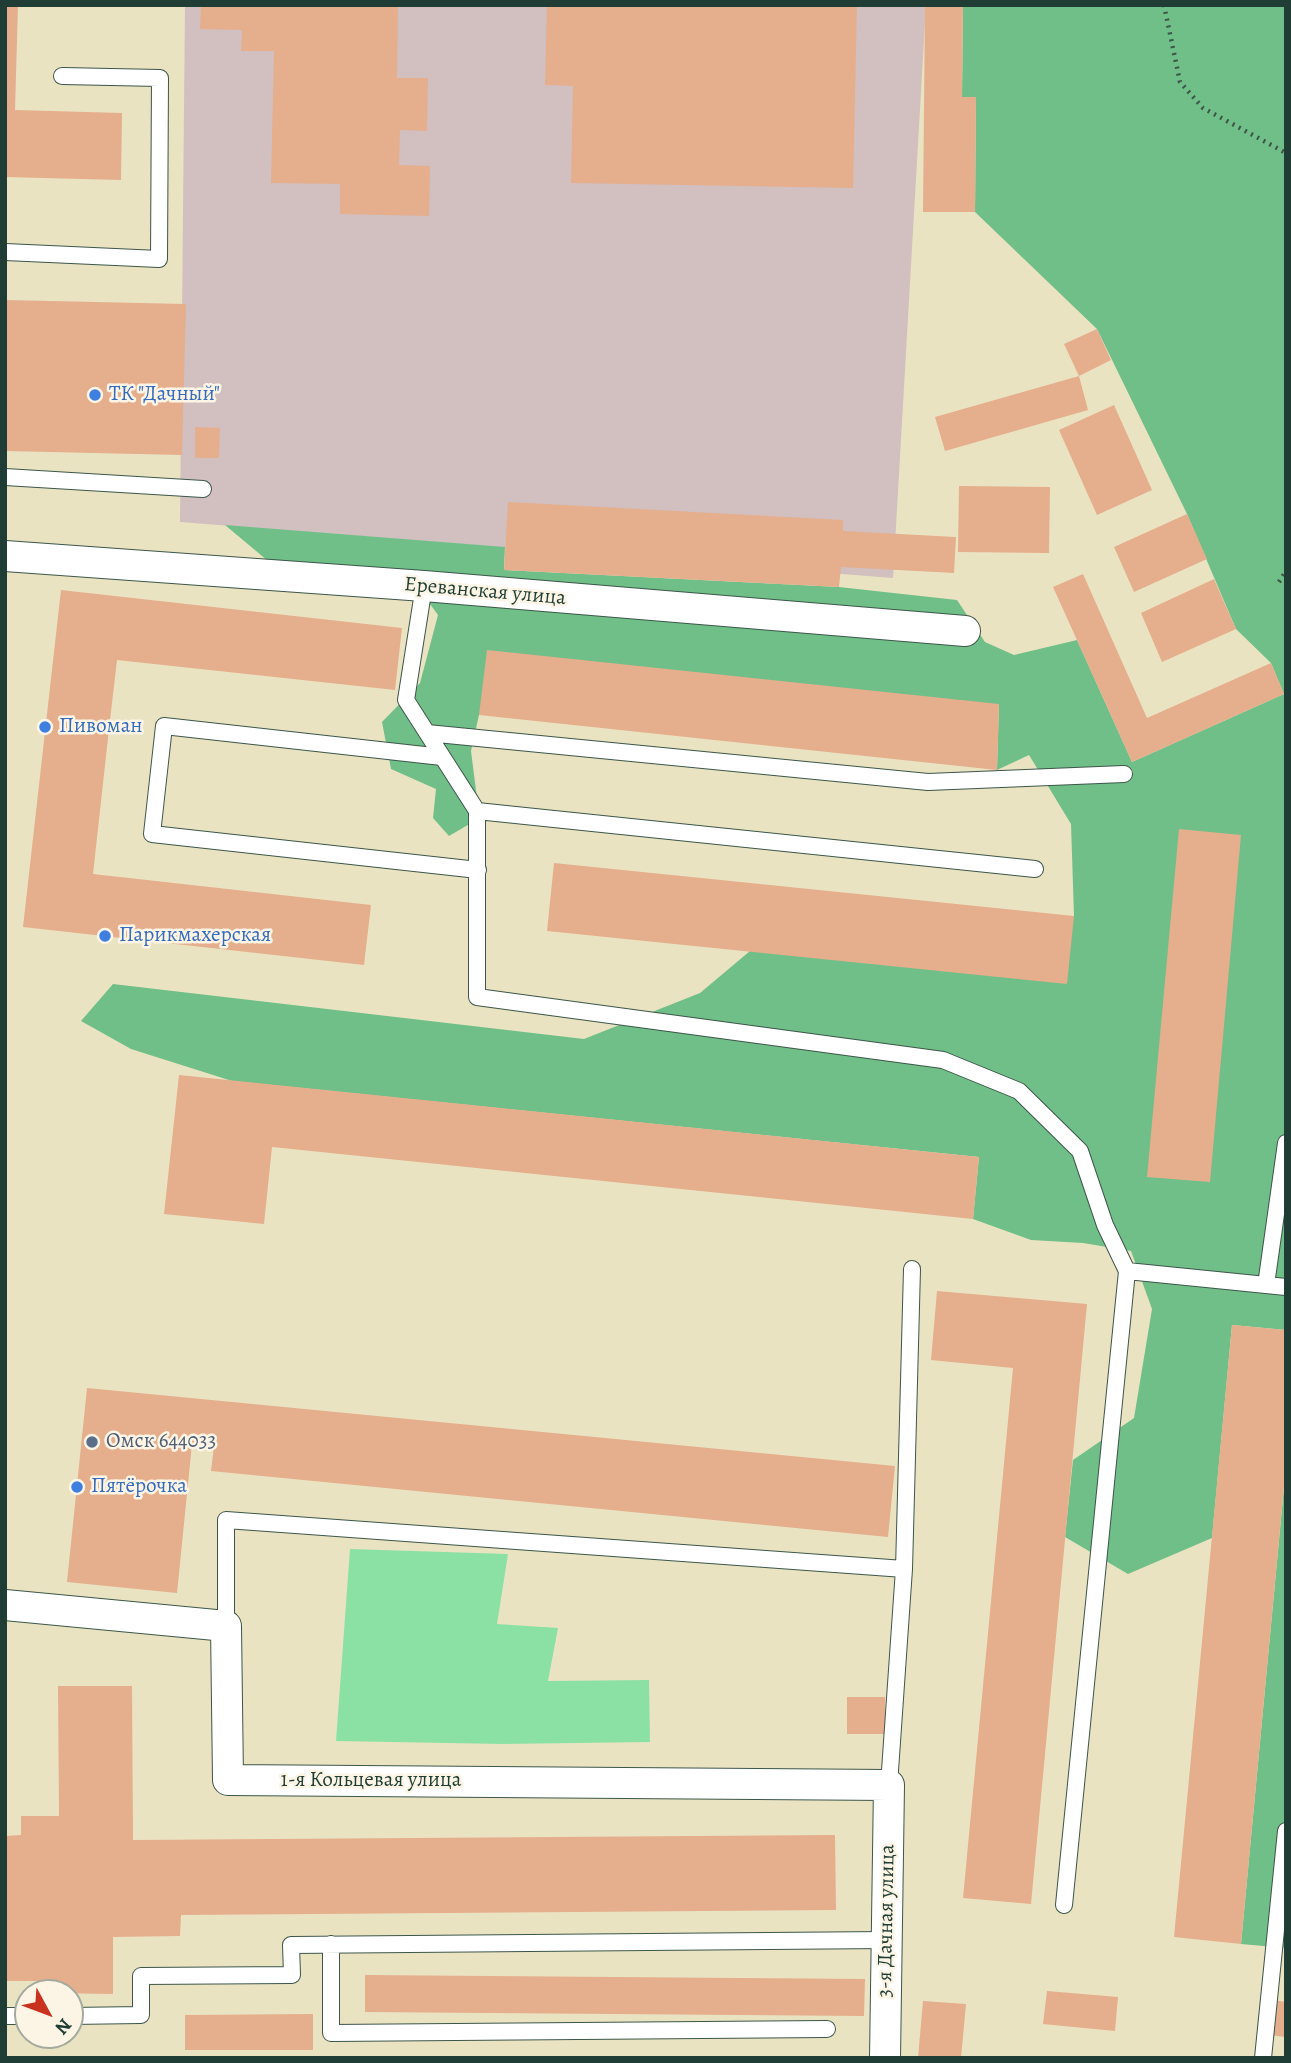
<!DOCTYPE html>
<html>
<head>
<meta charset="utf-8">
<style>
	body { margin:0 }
	#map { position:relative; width:1291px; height:2063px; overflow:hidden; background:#eae3c2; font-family:Alegreya,serif }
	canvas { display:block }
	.frame { position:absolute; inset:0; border:7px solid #1f3d34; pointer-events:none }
	.north { position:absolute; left:14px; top:1979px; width:70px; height:70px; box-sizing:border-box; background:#fcf5e5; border:2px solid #a4ab9e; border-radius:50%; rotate:131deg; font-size:19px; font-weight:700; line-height:28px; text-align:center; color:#1f3d34 }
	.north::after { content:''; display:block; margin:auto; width:24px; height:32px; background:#c8321e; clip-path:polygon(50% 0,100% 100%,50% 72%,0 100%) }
</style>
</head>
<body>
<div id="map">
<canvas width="1291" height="2063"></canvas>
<div class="frame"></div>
<div class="north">N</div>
</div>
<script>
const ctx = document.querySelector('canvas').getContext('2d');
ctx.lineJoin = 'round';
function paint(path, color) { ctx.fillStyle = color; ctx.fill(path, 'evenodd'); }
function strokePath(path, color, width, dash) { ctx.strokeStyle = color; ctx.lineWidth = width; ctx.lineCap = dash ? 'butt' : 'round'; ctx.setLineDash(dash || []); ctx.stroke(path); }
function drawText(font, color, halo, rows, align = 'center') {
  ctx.font = font + ' Alegreya,serif'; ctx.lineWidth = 5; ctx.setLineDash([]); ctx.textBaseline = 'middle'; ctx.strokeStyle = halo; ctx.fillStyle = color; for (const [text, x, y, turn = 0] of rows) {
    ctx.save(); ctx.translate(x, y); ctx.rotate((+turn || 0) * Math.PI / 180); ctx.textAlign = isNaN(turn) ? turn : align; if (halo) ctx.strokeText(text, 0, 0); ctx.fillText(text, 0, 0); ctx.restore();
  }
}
paint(new Path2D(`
	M 185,5 L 926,5 L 893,578 L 180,522 Z`), '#d2bfc0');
paint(new Path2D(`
	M 350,1549 L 508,1554 L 497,1624 L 558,1628 L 548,1681 L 649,1680 L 650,1742 L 502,1744 L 336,1741 Z`), '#8be1a3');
paint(new Path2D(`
	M 963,5 L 1286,5 L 1286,1330 L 1232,1325 L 1212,1538 L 1128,1574 L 1065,1537 L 1073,1460 L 1134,1418 L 1152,1309 L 1131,1251 L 1083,1243 L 1031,1240 L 973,1219 L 979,1157 L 232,1081 L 131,1049 L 81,1021 L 113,984 L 584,1039 L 700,993 L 750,951 L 1074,916 L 1071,824 L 1029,755 L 997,770 L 999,704 L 479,715 L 471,751 L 477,798 L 473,822 L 449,836 L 433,818 L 436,789 L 391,769 L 382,722 L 420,683 L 438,615 L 406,571 L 268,561 L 225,525 L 505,547 L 504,570 L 839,587 L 957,600 L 985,642 L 1014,655 L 1077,640 L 1132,762 L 1284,694 L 1271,663 L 1236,629 L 1187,514 L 1097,329 L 975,212 L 976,98 L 962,97 Z
	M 1286,1466 L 1286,1948 L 1241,1944 Z`), '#70bf89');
paint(new Path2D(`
	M 5,5 L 18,5 L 15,110 L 122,113 L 121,180 L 5,177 Z
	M 201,5 L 398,5 L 397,78 L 428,78 L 427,131 L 400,130 L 399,165 L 430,166 L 429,216 L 340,214 L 340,184 L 271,183 L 274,51 L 241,51 L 242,30 L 200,29 Z
	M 547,5 L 857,5 L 853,188 L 571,183 L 573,86 L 545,85 Z
	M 925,5 L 963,5 L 962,97 L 976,97 L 975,212 L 923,212 Z
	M 5,300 L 186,304 L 182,455 L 5,451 Z
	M 1097,329 L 1111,360 L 1079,376 L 1064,344 Z
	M 1079,376 L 1088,410 L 945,451 L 935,417 Z
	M 1114,405 L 1152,490 L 1097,515 L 1059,430 Z
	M 195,427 L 220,428 L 219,458 L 195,458 Z
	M 959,486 L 1050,487 L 1049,553 L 958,552 Z
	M 508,502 L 843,520 L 843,531 L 956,537 L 954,573 L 841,567 L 839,587 L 504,570 Z
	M 1187,514 L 1207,559 L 1134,592 L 1114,547 Z
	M 1083,574 L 1147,718 L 1271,663 L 1284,694 L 1132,762 L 1053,587 Z
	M 1214,579 L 1236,629 L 1162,662 L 1141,613 Z
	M 61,590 L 402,628 L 395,690 L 117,660 L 109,729 L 93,874 L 371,905 L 364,965 L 23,927 Z
	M 487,650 L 999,704 L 997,770 L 479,715 Z
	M 1179,829 L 1241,835 L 1210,1182 L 1147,1177 Z
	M 554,863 L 1074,916 L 1067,984 L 547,931 Z
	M 179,1075 L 979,1157 L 973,1219 L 272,1147 L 264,1224 L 164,1214 Z
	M 937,1291 L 1087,1304 L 1031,1904 L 963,1898 L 1013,1368 L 931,1360 Z
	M 1232,1325 L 1286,1330 L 1286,1465 L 1241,1944 L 1174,1937 Z
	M 87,1388 L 895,1466 L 888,1537 L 211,1471 L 214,1446 L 192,1444 L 177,1593 L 67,1582 Z
	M 58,1686 L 132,1686 L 133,1840 L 835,1835 L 836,1910 L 181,1915 L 180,1936 L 113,1937 L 113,1994 L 53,1993 L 53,1981 L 5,1981 L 5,1836 L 21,1835 L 21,1816 L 59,1816 Z
	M 847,1697 L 885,1697 L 885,1734 L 847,1734 Z
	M 365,1975 L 865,1979 L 864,2016 L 365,2012 Z
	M 1047,1991 L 1118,1997 L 1115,2031 L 1043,2024 Z
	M 1273,2000 L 1286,2002 L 1286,2037 L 1268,2035 Z
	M 923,2001 L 966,2004 L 961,2058 L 918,2058 Z
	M 313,2014 L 313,2050 L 185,2050 L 185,2015 Z`), '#e5ae8d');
const service = new Path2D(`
	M 5,252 L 159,259 L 160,78 L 62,76
	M 5,477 L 203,489
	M 424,586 L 406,700 L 477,811 L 477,997 L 943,1060 L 1019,1091 L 1080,1151 L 1105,1225 L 1127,1271 L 1064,1905
	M 427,733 L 928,782 L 1124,774
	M 442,757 L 164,726 L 152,834 L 478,870
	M 477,811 L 1035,869
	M 1127,1271 L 1286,1287
	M 1266,1285 L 1286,1143
	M 226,1626 L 226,1520 L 904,1569
	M 889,1785 L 904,1569 L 912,1269
	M 331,1944 L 331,2033 L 827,2029
	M 5,2016 L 28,2016
	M 70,2016 L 141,2015 L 141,1976 L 292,1975 L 291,1945 L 887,1940
	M 1263,2058 L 1286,1831`);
const minor = new Path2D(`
	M 5,556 L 424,586 L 965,631
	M 5,1605 L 226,1626 L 228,1780 L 889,1785 L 885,2058`);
strokePath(service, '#3d5649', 18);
strokePath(minor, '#3d5649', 32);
strokePath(new Path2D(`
	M 1164,5 L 1180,82 L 1203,108 L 1286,153
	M 1279,582 L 1286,571`), '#3d5649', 4.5, [2, 5]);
strokePath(service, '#fff', 16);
strokePath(minor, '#fff', 30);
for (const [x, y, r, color] of [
	[95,395,7,"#3f7fe0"],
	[45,727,7,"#3f7fe0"],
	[105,936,7,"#3f7fe0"],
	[92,1442,7,"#5c6f8a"],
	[77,1487,7,"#3f7fe0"]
]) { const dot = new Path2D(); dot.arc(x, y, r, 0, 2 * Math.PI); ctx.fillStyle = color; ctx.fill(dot); strokePath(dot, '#fcf5e5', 2.5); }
drawText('21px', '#366cbe', '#fcf5e5', [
	["ТК \"Дачный\"",109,395],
	["Пивоман",59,727],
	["Парикмахерская",119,936],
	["Пятёрочка",91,1487]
], 'left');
drawText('21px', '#1f3d34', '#fcf5e5', [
	["Ереванская улица",485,592,5],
	["1-я Кольцевая улица",371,1781],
	["3-я Дачная улица",887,1921,-89]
]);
drawText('21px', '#4e5e75', '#fcf5e5', [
	["Омск 644033",106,1442]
], 'left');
</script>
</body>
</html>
